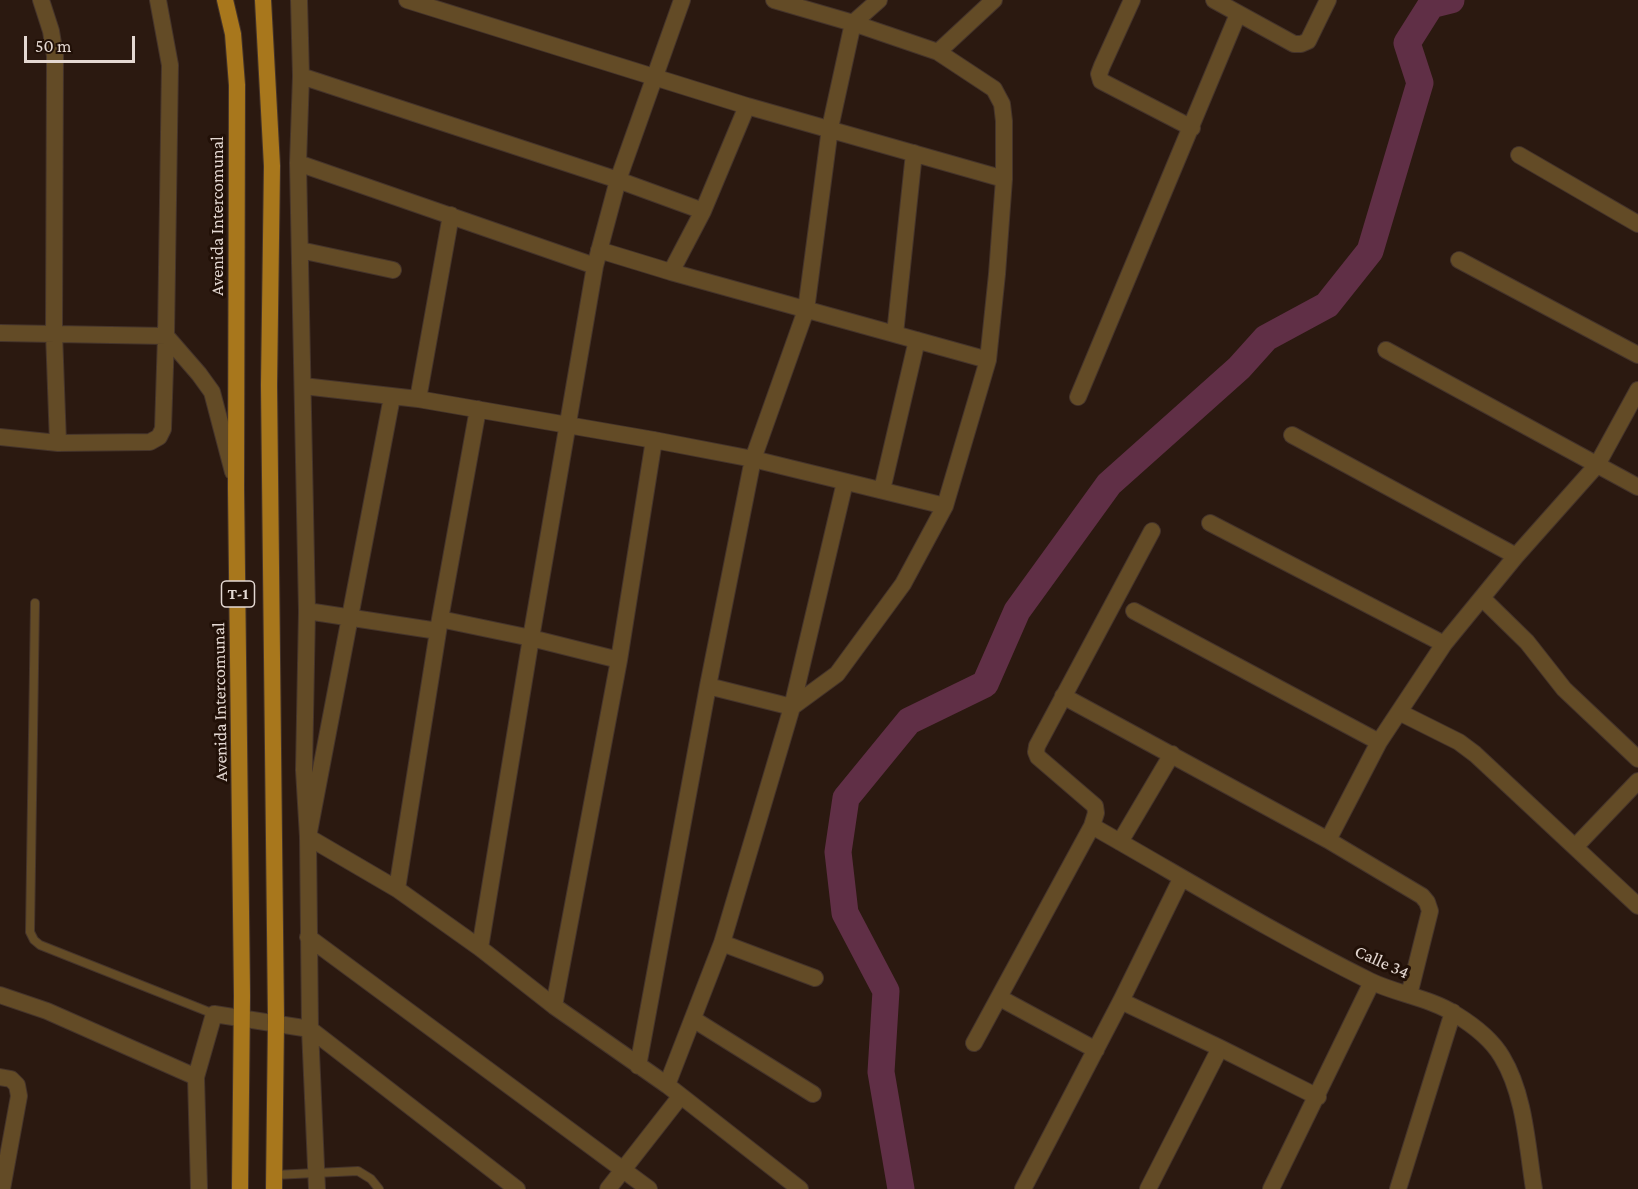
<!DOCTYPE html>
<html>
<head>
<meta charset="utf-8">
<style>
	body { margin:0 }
	#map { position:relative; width:1638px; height:1189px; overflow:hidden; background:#2b1910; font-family:"Crimson Pro",serif }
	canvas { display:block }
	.scale { position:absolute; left:24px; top:36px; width:111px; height:27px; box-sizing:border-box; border:3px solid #e4d8d2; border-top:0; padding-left:8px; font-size:18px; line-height:21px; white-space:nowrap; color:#e4d8d2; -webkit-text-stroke:4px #211007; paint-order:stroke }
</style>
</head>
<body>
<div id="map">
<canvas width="1638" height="1189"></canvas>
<div class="scale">50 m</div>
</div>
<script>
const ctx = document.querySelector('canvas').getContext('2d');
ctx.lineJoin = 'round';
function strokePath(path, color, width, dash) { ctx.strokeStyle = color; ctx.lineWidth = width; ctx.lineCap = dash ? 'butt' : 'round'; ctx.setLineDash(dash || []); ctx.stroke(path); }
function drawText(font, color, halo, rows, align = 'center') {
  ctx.font = font + ' "Crimson Pro",serif'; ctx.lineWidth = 6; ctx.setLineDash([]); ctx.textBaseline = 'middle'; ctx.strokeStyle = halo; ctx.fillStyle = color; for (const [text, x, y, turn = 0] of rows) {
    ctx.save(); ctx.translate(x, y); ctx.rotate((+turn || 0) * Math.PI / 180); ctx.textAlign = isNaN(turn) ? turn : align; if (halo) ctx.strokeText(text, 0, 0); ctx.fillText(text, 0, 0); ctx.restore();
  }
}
strokePath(new Path2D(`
	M 901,1189 L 881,1072 L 886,991 L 845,913 L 838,852 L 846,798 L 909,721 L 985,684 L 1017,611 L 1109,484 L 1239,368 L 1266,338 L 1327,305 L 1370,251 L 1420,83 L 1407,43 L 1431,5 L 1451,0`), '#602f46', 27);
const service = new Path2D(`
	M 35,603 L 30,932 L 34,940 L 40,945 L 214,1014
	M 274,1175 L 358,1171 L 371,1179 L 379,1189`);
const minor = new Path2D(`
	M 41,0 L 51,31 L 55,56 L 54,333 L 58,443
	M 299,0 L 301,76 L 298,163 L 307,611 L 304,770 L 308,837 L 310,1029 L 317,1189
	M 407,0 L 747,106 L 1004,179
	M 1132,0 L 1102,66 L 1099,74 L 1101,81 L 1192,128
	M 1214,0 L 1294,44 L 1301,44 L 1308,41 L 1328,0
	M 938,52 L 994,0
	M 301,76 L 618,180 L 703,211
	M 1519,155 L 1638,224
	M 298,163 L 595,266
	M 300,250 L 393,270
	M 599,250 L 671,272 L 988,360
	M 1459,260 L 1638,355
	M 671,272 L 703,211 L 747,106
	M 0,333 L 166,336 L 170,65 L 158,0
	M 895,334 L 914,153
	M 1386,350 L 1638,487
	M 303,386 L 418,399 L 654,440 L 753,459 L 945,506
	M 392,397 L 308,837 L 397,889 L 480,948 L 554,1006 L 667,1085 L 800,1189
	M 1078,397 L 1238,14
	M 418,399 L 451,215
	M 1292,435 L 1516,556
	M 0,437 L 58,443 L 150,442 L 159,437 L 163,429 L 166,336 L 199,374 L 212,392 L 233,472
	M 882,490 L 917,340
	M 1210,523 L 1444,644
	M 1152,531 L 1037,746 L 1036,752 L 1038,757 L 1095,806 L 1096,813 L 1092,826 C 1184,878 1275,934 1370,981 C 1397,994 1430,998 1455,1014 C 1473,1025 1491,1038 1502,1057 C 1525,1095 1527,1146 1534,1189
	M 1482,598 L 1527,642 L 1564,689 L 1638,759
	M 307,611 L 438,631
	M 1134,611 L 1379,742
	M 440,619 L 531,638 L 619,660
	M 708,686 L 792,707 L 837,674 L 903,584 L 945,506 L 988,360 L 997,274 L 1004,179 L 1004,121 L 1002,104 L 994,89 L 938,52 L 853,23 L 774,0
	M 1063,696 L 1328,840 L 1422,896 L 1427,902 L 1430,911 L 1409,995
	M 1399,712 L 1459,742 L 1475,754 L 1638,906
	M 1328,840 L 1379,742 L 1444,644 L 1516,556 L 1597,465 L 1638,390
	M 1120,842 L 1172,754
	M 1575,847 L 1638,781
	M 397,889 L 440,619 L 478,409
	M 308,937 L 649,1189
	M 722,943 L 815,978
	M 480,948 L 531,638 L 595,266 L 618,180 L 682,0
	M 0,995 L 47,1011 L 196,1077
	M 1000,998 L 1096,1050
	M 1121,1001 L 1220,1048 L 1318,1097
	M 554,1006 L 619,660 L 654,440
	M 693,1019 L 813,1094
	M 974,1043 L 1092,826
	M 638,1066 L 708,686 L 753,459 L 806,310 L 830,128 L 853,23 L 879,0
	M 0,1077 L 11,1079 L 17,1085 L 19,1096 L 2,1189
	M 667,1085 L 722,943 L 792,707 L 845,482
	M 199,1189 L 196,1077 L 214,1014 L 310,1029 L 517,1189
	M 608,1189 L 680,1097
	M 1023,1189 L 1121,1001 L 1181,879
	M 1148,1189 L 1220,1048
	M 1271,1189 L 1372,982
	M 1398,1189 L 1453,1012`);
const primary = new Path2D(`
	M 225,0 L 233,34 L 237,85 L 236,488 L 242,996 L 240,1189
	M 263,0 L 272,166 L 269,385 L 276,1021 L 274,1189`);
strokePath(service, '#45342b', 10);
strokePath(minor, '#45342b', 18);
strokePath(primary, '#45342b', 18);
strokePath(service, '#634b26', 8);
strokePath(minor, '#634b26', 16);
strokePath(primary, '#a8771c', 16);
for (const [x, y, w] of [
	[238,594,33]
]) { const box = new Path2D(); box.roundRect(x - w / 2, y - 13, w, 26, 4.5); ctx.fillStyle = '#211007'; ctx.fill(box); strokePath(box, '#e4d8d2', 1.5); }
drawText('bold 16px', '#e4d8d2', null, [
	["T-1",238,594]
]);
drawText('18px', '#e4d8d2', '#211007', [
	["Avenida Intercomunal",217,216,-90],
	["Avenida Intercomunal",220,702,-91],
	["Calle 34",1382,962,24]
]);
</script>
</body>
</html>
